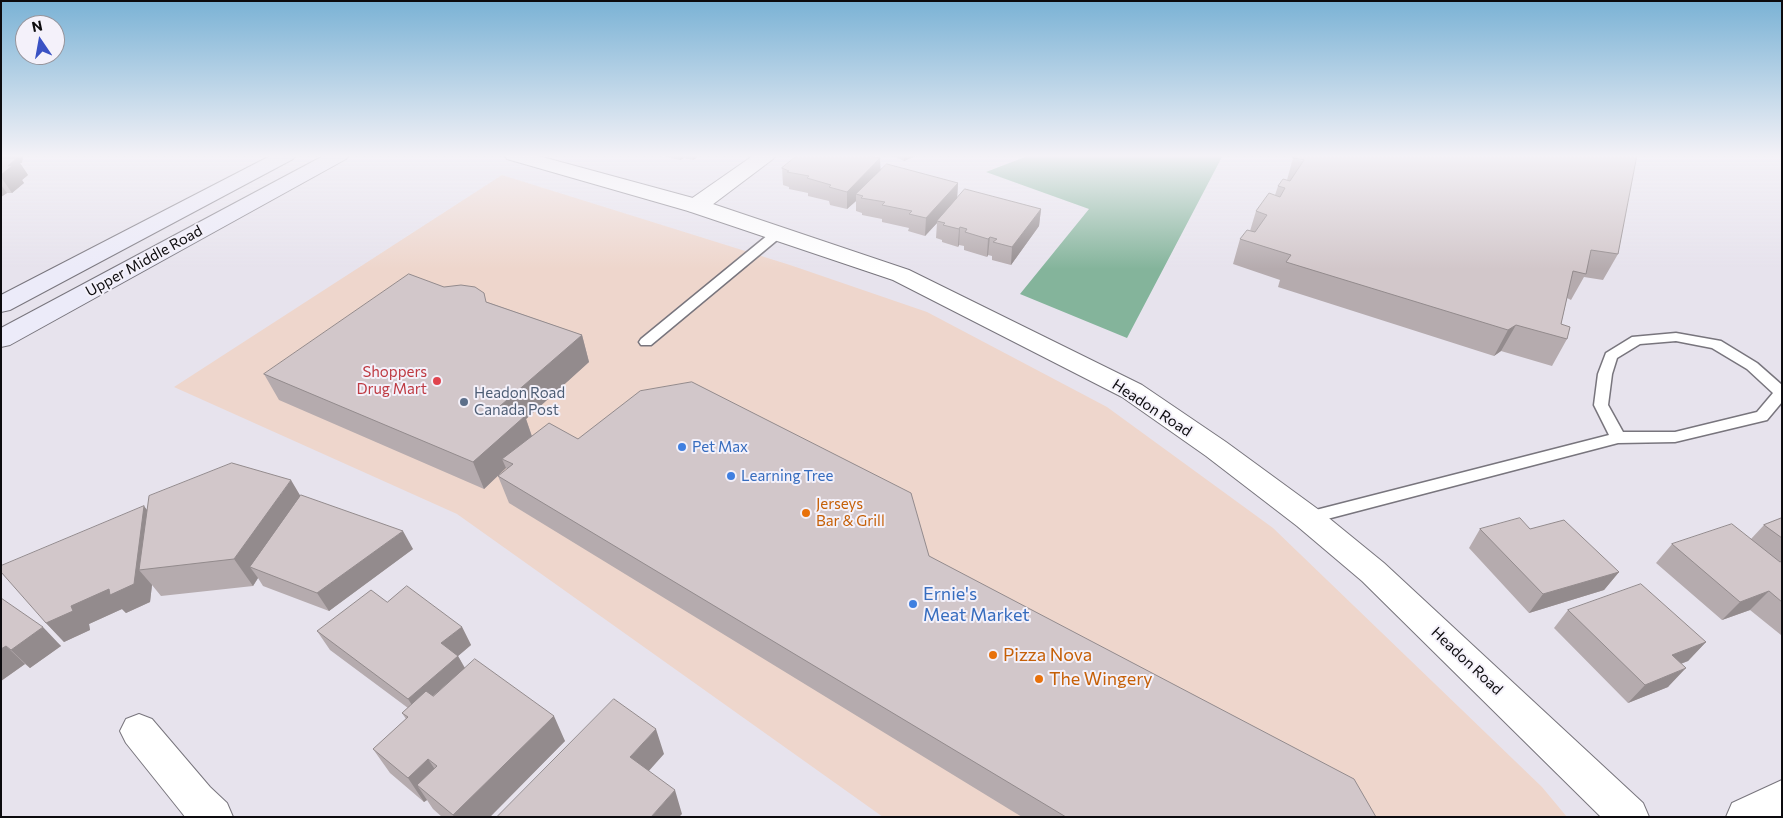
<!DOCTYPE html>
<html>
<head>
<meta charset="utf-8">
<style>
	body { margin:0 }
	#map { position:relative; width:1783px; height:818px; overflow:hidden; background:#e7e3ed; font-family:Commissioner,sans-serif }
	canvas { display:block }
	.frame { position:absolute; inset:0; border:2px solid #0c0b0e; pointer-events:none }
	.north { position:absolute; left:15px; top:15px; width:50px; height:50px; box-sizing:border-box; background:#f4f1fa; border:1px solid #97959c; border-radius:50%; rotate:348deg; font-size:14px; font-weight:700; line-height:20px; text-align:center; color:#0c0b0e }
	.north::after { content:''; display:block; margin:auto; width:18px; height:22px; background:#3a52c4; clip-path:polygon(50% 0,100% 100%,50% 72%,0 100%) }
</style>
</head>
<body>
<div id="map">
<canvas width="1783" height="818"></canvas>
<div class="frame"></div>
<div class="north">N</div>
</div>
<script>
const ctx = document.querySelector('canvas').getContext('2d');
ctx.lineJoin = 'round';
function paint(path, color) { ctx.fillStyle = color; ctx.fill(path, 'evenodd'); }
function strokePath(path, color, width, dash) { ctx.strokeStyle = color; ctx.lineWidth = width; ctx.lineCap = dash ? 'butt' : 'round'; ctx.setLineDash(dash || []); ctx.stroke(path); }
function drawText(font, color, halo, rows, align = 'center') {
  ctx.font = font + ' Commissioner,sans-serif'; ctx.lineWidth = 4; ctx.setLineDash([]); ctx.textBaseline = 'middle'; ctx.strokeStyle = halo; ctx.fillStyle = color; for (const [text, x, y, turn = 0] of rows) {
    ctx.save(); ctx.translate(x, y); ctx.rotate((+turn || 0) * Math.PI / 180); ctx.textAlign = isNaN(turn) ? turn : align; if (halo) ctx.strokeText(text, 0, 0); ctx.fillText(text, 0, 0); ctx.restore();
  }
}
paint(new Path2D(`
	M 502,175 L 790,265 L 927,312 L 1107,407 L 1273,528 L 1542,787 L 1567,817 L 883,817 L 457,514 L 174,387 Z`), '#eed6cc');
paint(new Path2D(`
	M 1030,155 L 1223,155 L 1127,338 L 1020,294 L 1089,209 L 986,172 Z`), '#84b49b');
const service = new Path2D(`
	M 778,229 L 782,230 L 784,233 L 782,236 L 651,345 L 641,345 L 639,342 L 641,339 L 774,230 Z
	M 1676,333 L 1721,341 L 1757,363 L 1782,385 L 1782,402 L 1767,420 L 1675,442 L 1618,443 L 1308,524 L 1302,523 L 1300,518 L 1302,513 L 1308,512 L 1609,435 L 1594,405 L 1598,374 L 1606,353 L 1632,337 ZM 1676,341 L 1712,348 L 1747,369 L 1773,393 L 1757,412 L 1675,432 L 1623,432 L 1608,405 L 1612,374 L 1617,358 L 1640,344 Z`);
const minor = new Path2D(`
	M 754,155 L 776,155 L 773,159 L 704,211 L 696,212 L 688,211 L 685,206 L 688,201 Z
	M 139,714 L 152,719 L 210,787 L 227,803 L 233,817 L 185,817 L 182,813 L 126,743 L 120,731 L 126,719 Z
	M 1782,780 L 1782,817 L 1726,817 L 1732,803 Z`);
const tertiary = new Path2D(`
	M 504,155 L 535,155 L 704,201 L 909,270 L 1142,385 L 1226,442 L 1319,510 L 1384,563 L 1643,803 L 1649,817 L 1601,817 L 1362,581 L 1297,526 L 1206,456 L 1122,397 L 893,280 L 688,211 L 507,159 Z`);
const secondary = new Path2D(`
	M 272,155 L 296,155 L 293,159 L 10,310 L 1,312 L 1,295 Z
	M 325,155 L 349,155 L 346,159 L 10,345 L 1,347 L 1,328 Z`);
strokePath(service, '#78757d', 3);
strokePath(minor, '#78757d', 2);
strokePath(tertiary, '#78757d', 2);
strokePath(secondary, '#78757d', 2);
paint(service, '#fff');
paint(minor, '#fff');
paint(tertiary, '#fff');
paint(secondary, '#ecebf9');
paint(new Path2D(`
	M 1,155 L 23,155 L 22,163 L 20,163 L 28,175 L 22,180 L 24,183 L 12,193 L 7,193 L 1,197 Z
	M 658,155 L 700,155 L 693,160 L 684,158 L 680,160 Z
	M 891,155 L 918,155 L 904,161 Z
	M 1293,158 L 1618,254 L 1603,280 L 1584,277 L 1571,300 L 1567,298 L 1561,324 L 1567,339 L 1552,366 L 1501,351 L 1494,356 L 1278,287 L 1280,280 L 1233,264 L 1240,239 L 1250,231 L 1256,211 L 1275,195 L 1278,186 L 1287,180 Z
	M 782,168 L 881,170 L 958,183 L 957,198 L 1041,209 L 1039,226 L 1011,265 L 992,260 L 992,256 L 988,255 L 987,257 L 964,250 L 964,246 L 959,245 L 958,247 L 942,242 L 942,240 L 936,238 L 937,223 L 925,236 L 908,231 L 909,228 L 882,222 L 882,219 L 862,215 L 862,213 L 856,211 L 856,201 L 847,209 L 830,205 L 829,201 L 808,196 L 808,193 L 789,189 L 789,187 L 783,185 Z
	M 487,302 L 582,335 L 589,362 L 526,419 L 532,436 L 578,439 L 929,556 L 1376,817 L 1022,817 L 509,503 L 498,476 L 507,469 L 506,468 L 484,489 L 279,400 L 264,374 Z
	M 300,496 L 413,549 L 329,611 L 263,586 L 258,578 L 253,586 L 161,596 L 152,585 L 150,602 L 126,613 L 122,609 L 89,624 L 90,630 L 64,642 L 46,623 L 147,510 Z
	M 1782,518 L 1782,635 L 1781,635 L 1750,610 L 1722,620 L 1656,563 L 1672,544 L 1751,539 L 1764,525 Z
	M 1480,529 L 1530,529 L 1619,572 L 1604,590 L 1529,613 L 1469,548 Z
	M 1,598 L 61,646 L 30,668 L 25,664 L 1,681 Z
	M 387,602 L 462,627 L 471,645 L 458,656 L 465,668 L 565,741 L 490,817 L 442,817 L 433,809 L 427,800 L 424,802 L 390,773 L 373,749 L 406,719 L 402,713 L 408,708 L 330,650 L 317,631 Z
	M 1568,610 L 1706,642 L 1688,661 L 1681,664 L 1668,687 L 1628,703 L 1554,628 Z`), '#b5abae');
paint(new Path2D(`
	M 1,155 L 23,155 L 22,163 L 20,163 L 28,175 L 22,180 L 24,183 L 12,193 L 1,177 Z
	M 679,155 L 683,155 L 684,158 L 680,160 Z
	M 692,155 L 700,155 L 693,160 Z
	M 904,155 L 918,155 L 904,161 Z
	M 880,158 L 881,176 L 856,194 L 856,201 L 847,209 L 847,192 Z
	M 958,183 L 957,200 L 937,221 L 937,223 L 925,236 L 926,218 Z
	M 1,185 L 7,193 L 1,197 Z
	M 1041,209 L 1039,226 L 1011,265 L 1012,247 Z
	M 960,227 L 959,245 L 958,247 L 959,229 Z
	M 990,237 L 988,255 L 987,257 L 988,239 Z
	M 1516,325 L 1501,351 L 1494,356 L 1508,330 Z
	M 582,335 L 589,362 L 526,419 L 534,443 L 502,459 L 506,468 L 484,489 L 473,462 L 500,406 Z
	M 291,480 L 307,507 L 250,567 L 258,578 L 253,586 L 234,559 Z
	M 144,506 L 159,525 L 139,570 L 152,585 L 150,602 L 126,613 L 122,609 L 89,624 L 90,630 L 64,642 L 46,623 L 71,606 Z
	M 403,531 L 413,549 L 329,611 L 317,593 Z
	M 1619,572 L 1604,590 L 1529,613 L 1543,594 Z
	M 1769,591 L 1750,610 L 1722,620 L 1740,602 Z
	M 43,627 L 61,646 L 30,668 L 11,650 Z
	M 462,627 L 471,645 L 451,662 L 441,643 Z
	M 1706,642 L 1688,661 L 1655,673 L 1672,655 Z
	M 6,646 L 25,664 L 1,681 L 1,649 Z
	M 458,656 L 468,674 L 420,717 L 408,699 Z
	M 1686,668 L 1668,687 L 1628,703 L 1645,685 Z
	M 554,716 L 565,741 L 490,817 L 454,817 L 453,815 Z
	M 656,729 L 664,754 L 639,782 L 630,757 Z
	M 428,759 L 444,783 L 417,785 L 427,800 L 424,802 L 408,778 Z
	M 675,790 L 682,814 L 679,817 L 651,817 Z`), '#938b8d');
const building = new Path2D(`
	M 798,155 L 865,155 L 880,158 L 847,192 L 829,187 L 831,185 L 807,178 L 809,176 L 787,172 L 789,171 L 782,168 Z
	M 1295,155 L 1637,155 L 1618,254 L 1591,250 L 1586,274 L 1573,271 L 1561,324 L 1570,327 L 1567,339 L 1516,325 L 1508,330 L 1286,262 L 1291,255 L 1240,239 L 1247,230 L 1255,232 L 1267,215 L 1256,211 L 1269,193 L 1280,197 L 1285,188 L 1278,186 L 1283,179 L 1290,181 L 1304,160 L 1293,158 Z
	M 1,158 L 17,158 L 8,166 L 13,165 L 1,175 Z
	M 887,164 L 958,183 L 926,218 L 909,214 L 912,211 L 882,205 L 885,202 L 861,198 L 863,196 L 856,194 Z
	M 965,189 L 1041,209 L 1012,247 L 993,242 L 997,239 L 990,237 L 988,239 L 965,232 L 967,229 L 960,227 L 959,229 L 943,225 L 945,223 L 937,221 Z
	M 409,274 L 444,287 L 461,285 L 475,287 L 484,293 L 486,302 L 582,335 L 500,406 L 525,416 L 473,462 L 264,374 Z
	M 692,382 L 911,493 L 929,556 L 1354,779 L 1376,817 L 1066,817 L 498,476 L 513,464 L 502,459 L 549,423 L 578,439 L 640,391 Z
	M 232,463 L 291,480 L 234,559 L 139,570 L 149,496 Z
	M 301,495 L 403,531 L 317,593 L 250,567 Z
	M 144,506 L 134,584 L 110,595 L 109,589 L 71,606 L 73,611 L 46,623 L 1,572 L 1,566 Z
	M 1520,518 L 1530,529 L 1564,520 L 1619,572 L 1543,594 L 1480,529 Z
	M 1782,518 L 1782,538 L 1764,525 Z
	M 1732,524 L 1780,562 L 1782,561 L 1782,602 L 1769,591 L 1740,602 L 1672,544 Z
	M 1641,584 L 1706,642 L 1672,655 L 1686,668 L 1645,685 L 1568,610 Z
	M 407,586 L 462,627 L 441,643 L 458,656 L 408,699 L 317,631 L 371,590 L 387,602 Z
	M 1,598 L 43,627 L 11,650 L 6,646 L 1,649 Z
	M 475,659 L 554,716 L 453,815 L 417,785 L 437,766 L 428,759 L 408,778 L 373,749 L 408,717 L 402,713 L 426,691 L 433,696 Z
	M 614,699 L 656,729 L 630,757 L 675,790 L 651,817 L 497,817 Z`);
paint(building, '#d2c7ca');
strokePath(building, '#938b8d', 1);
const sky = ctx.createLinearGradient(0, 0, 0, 269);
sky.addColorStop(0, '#7ab2d5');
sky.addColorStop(0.58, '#f4f2f7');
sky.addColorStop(1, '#f4f2f700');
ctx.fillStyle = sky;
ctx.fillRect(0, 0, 1783, 269);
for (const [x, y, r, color] of [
	[437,381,5,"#e0444e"],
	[464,402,5,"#5c6f8a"],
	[682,447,5,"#3f7fe0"],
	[731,476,5,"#3f7fe0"],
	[806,513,5,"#e8710a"],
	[913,604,5,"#3f7fe0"],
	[993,655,5,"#e8710a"],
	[1039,679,5,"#e8710a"]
]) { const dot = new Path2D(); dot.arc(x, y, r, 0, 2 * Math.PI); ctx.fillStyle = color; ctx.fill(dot); strokePath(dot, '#f4f1fa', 2); }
drawText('15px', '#0c0b0e', '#f4f1fa', [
	["Upper Middle Road",144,261,-29],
	["Headon Road",1152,408,33],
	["Headon Road",1467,661,43]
]);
drawText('15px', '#be3a42', '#f4f1fa', [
	["Shoppers",427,372],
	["Drug Mart",427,389]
], 'right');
drawText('15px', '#4e5e75', '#f4f1fa', [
	["Headon Road",474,393],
	["Canada Post",474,410]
], 'left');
drawText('15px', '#366cbe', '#f4f1fa', [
	["Pet Max",692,447],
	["Learning Tree",741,476]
], 'left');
drawText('15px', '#c56008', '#f4f1fa', [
	["Jerseys",816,504],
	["Bar & Grill",816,521]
], 'left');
drawText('18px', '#366cbe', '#f4f1fa', [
	["Ernie's",923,594],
	["Meat Market",923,615]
], 'left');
drawText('18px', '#c56008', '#f4f1fa', [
	["Pizza Nova",1003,655],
	["The Wingery",1049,679]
], 'left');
</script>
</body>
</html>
